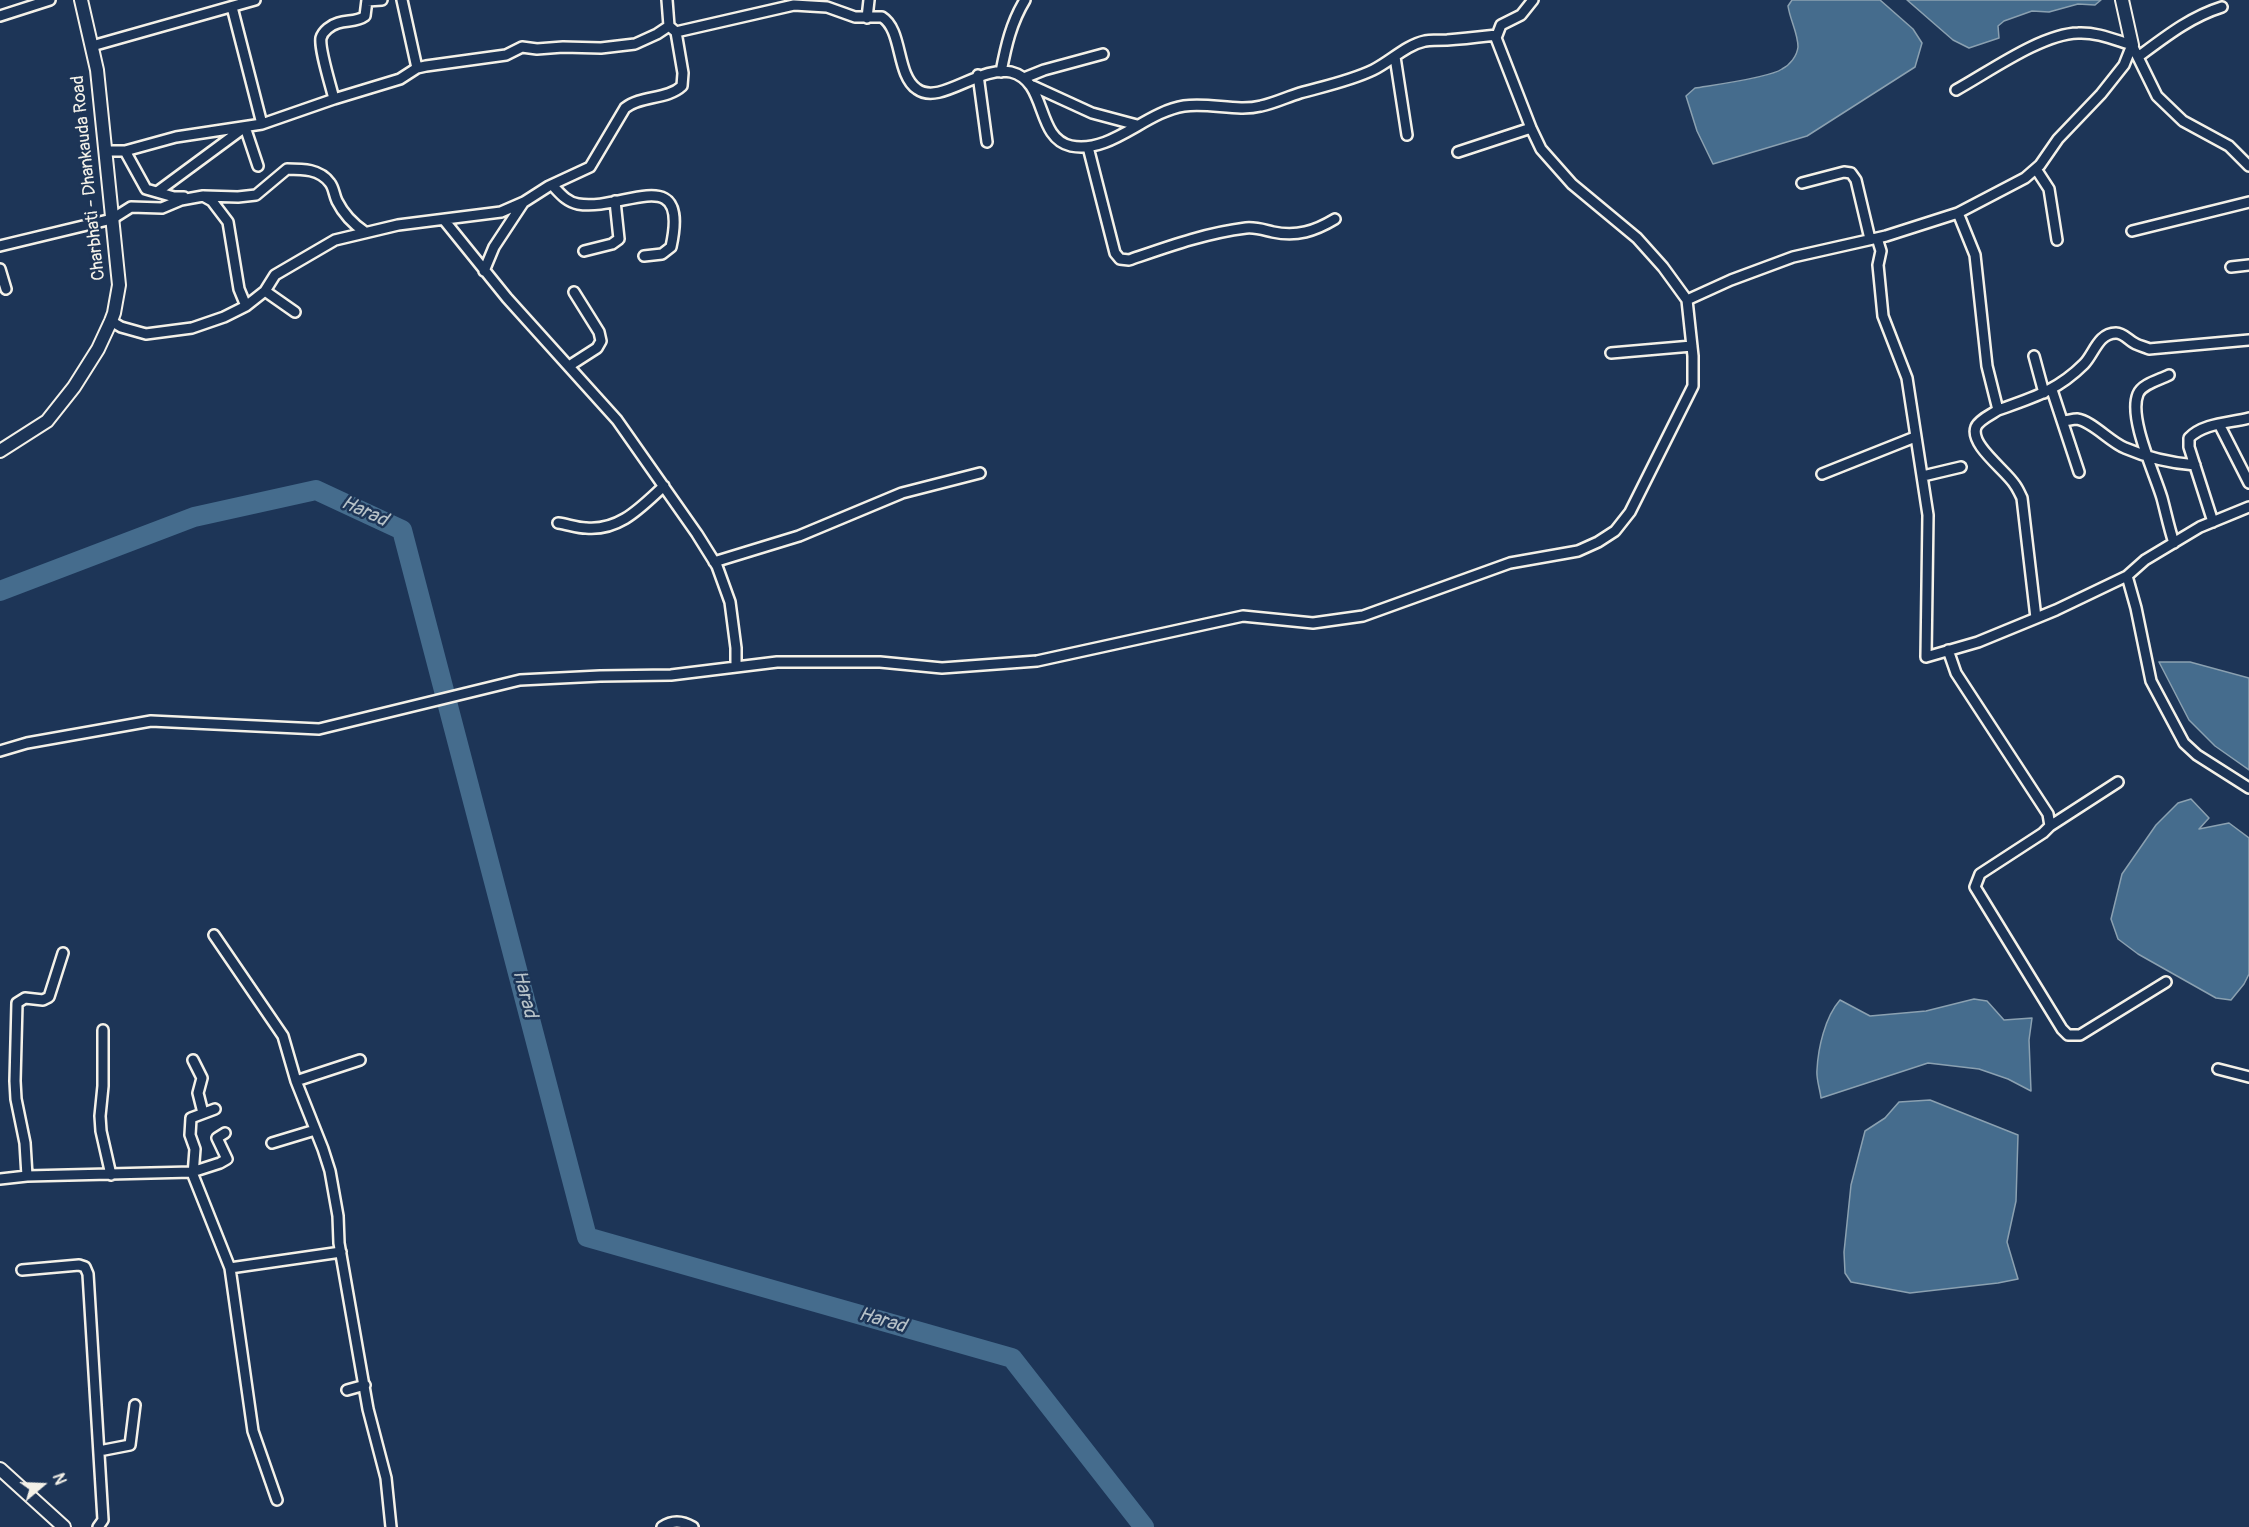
<!DOCTYPE html>
<html>
<head>
<meta charset="utf-8">
<style>
	body { margin:0 }
	#map { position:relative; width:2249px; height:1527px; overflow:hidden; background:#1d3557; font-family:Pangolin,sans-serif }
	canvas { display:block }
	.north { position:absolute; left:12px; top:1455px; width:60px; height:60px; -webkit-text-stroke:4px #1d3557; paint-order:stroke; rotate:71deg; font-size:16px; font-weight:700; line-height:24px; text-align:center; color:#f4f1e8 }
	.north::after { content:''; display:block; margin:auto; width:21px; height:27px; background:#f4f1e8; clip-path:polygon(50% 0,100% 100%,50% 72%,0 100%) }
</style>
</head>
<body>
<div id="map">
<canvas width="2249" height="1527"></canvas>
<div class="north">N</div>
</div>
<script>
const ctx = document.querySelector('canvas').getContext('2d');
ctx.lineJoin = 'round';
function paint(path, color) { ctx.fillStyle = color; ctx.fill(path, 'evenodd'); }
function strokePath(path, color, width, dash) { ctx.strokeStyle = color; ctx.lineWidth = width; ctx.lineCap = dash ? 'butt' : 'round'; ctx.setLineDash(dash || []); ctx.stroke(path); }
function drawText(font, color, halo, rows, align = 'center') {
  ctx.font = font + ' Pangolin,sans-serif'; ctx.lineWidth = 5; ctx.setLineDash([]); ctx.textBaseline = 'middle'; ctx.strokeStyle = halo; ctx.fillStyle = color; for (const [text, x, y, turn = 0] of rows) {
    ctx.save(); ctx.translate(x, y); ctx.rotate((+turn || 0) * Math.PI / 180); ctx.textAlign = isNaN(turn) ? turn : align; if (halo) ctx.strokeText(text, 0, 0); ctx.fillText(text, 0, 0); ctx.restore();
  }
}
const water = new Path2D(`
	M 1792,0 L 1880,0 L 1913,29 L 1922,43 L 1915,67 L 1807,136 L 1713,164 L 1697,131 L 1686,96 L 1695,88 C 1713,85 1769,78 1782,69 C 1790,65 1797,56 1798,47 C 1798,33 1790,20 1788,6 Z
	M 1907,0 L 2101,0 L 2095,5 L 2078,4 L 2049,12 L 2032,11 L 2004,21 L 1998,26 L 1999,38 L 1969,48 L 1953,40 Z
	M 2159,662 L 2190,662 L 2249,678 L 2249,770 L 2215,746 L 2189,720 Z
	M 2191,799 L 2209,818 L 2199,829 L 2229,823 L 2249,838 L 2249,974 L 2244,984 L 2231,1000 L 2216,998 L 2138,954 L 2118,939 L 2111,919 L 2122,874 L 2156,825 L 2178,803 Z
	M 1974,999 L 1987,1001 L 2004,1020 L 2032,1018 L 2029,1040 L 2031,1091 L 2008,1079 L 1979,1069 L 1928,1063 L 1821,1098 C 1820,1089 1816,1079 1817,1070 C 1818,1048 1825,1017 1840,1000 L 1870,1016 L 1926,1011 Z
	M 1930,1100 L 2018,1135 L 2016,1201 L 2007,1242 L 2018,1279 L 1998,1283 L 1910,1293 L 1851,1282 L 1845,1273 L 1844,1252 L 1851,1185 L 1865,1131 L 1885,1118 L 1899,1102 Z`);
paint(water, '#456c8d');
strokePath(water, '#8ba1b1', 1.5);
strokePath(new Path2D(`
	M 0,591 L 194,517 L 316,490 L 402,530 L 587,1237 L 1012,1358 L 1144,1527`), '#456c8d', 20);
const minor = new Path2D(`
	M 402,0 L 417,68
	M 367,1 L 382,0
	M 232,7 L 262,124
	M 0,16 L 50,0
	M 867,18 L 869,0
	M 669,26 L 676,32 L 794,5 L 827,7 L 855,17 L 882,17 C 903,30 896,75 917,89 C 940,106 980,65 1011,72 C 1048,81 1035,138 1071,146 C 1111,154 1145,112 1184,106 C 1209,102 1237,112 1261,106 C 1275,103 1287,97 1300,93 C 1325,86 1350,81 1373,70 C 1391,61 1406,45 1425,41 C 1432,40 1440,40 1447,40 C 1464,39 1480,37 1497,35
	M 92,46 L 255,0
	M 1395,57 L 1407,135
	M 2138,57 C 2165,37 2190,17 2222,7
	M 1001,72 C 1006,46 1011,23 1025,0
	M 978,75 L 987,142
	M 1024,78 L 1044,70 L 1103,54
	M 1033,86 L 1092,113 L 1137,125
	M 1956,90 C 1989,72 2041,34 2078,33 C 2097,32 2115,40 2132,45 L 2157,96 L 2183,121 L 2229,146 L 2249,166
	M 334,99 C 331,86 319,49 321,38 C 323,31 331,25 338,23 C 348,20 357,22 365,16 L 367,0
	M 1088,147 L 1115,253 L 1120,259 L 1129,260 C 1167,247 1205,233 1246,228 C 1256,227 1264,230 1273,232 C 1297,237 1315,231 1335,219
	M 105,151 L 125,151 L 176,137 L 262,124 L 334,99 L 400,79 L 417,68 L 426,66 L 506,55 L 522,47 L 537,49 L 563,47 L 601,48 L 635,44 L 657,34 L 669,26 L 667,0
	M 125,151 L 146,189 L 174,197 L 184,197
	M 1458,152 L 1531,128
	M 2036,169 L 2049,189 L 2057,240
	M 1802,183 L 1844,172 L 1851,173 L 1856,180 L 1870,239
	M 552,185 C 559,192 566,202 578,204 C 623,212 690,160 671,247 L 662,254 L 644,256
	M 157,192 L 245,127 L 258,166
	M 204,196 L 238,197 L 256,195 L 287,169 C 303,169 320,169 330,183 C 334,188 334,195 337,201 C 343,213 353,224 365,232
	M 1958,213 L 1975,255 L 1987,366 L 1998,410 C 2032,398 2057,391 2084,364 C 2094,354 2098,333 2116,333 C 2124,333 2129,341 2136,344 C 2140,346 2145,347 2149,349 L 2249,340
	M 444,220 L 507,298 L 617,420 L 697,534 L 717,566 L 730,602 L 736,648 L 736,666
	M 2132,231 L 2249,202
	M 1877,238 L 1881,251 L 1878,265 L 1883,316 L 1907,378 L 1928,515 L 1926,657 L 1978,642 L 2056,610 L 2127,576 L 2145,560 L 2200,527 L 2249,507
	M 0,246 L 112,219 L 131,207 L 162,208 L 181,200 L 203,196 L 212,201 L 228,222 L 239,289 L 246,306
	M 584,251 L 612,244 L 619,239 L 615,201
	M 2231,267 L 2249,265
	M 0,269 L 6,289
	M 484,271 L 494,247 L 523,203
	M 265,291 L 295,312
	M 1687,300 L 1731,280 L 1793,257 L 1886,236 L 1958,213 L 2025,178 L 2040,165 L 2058,139 L 2101,94 L 2124,65 L 2132,45
	M 111,321 L 121,327 L 146,334 L 192,328 L 224,317 L 246,306 L 265,291 L 275,275 L 335,240 L 398,225 L 501,212 L 524,202 L 549,186 L 590,167 L 625,108 C 641,95 667,100 682,86 L 683,73 L 676,32
	M 1611,353 L 1692,346
	M 2034,356 L 2044,393
	M 569,366 L 597,348 L 601,341 L 599,332 L 574,292
	M 2169,375 C 2159,380 2142,384 2138,394 C 2128,418 2155,474 2162,498 C 2166,513 2169,528 2174,543
	M 2052,390 L 2079,472
	M 1998,410 C 1992,414 1979,420 1976,427 C 1969,445 2007,471 2015,485 C 2018,489 2020,494 2022,498 L 2036,618
	M 2063,421 C 2067,421 2072,419 2077,419 C 2092,421 2110,442 2125,448 C 2148,458 2170,463 2195,465
	M 2219,424 L 2249,483
	M 1822,474 L 1915,437
	M 1923,476 L 1961,467
	M 2213,522 L 2189,447 L 2189,438 C 2203,423 2230,423 2249,418
	M 558,523 C 567,524 577,528 586,528 C 620,531 641,507 664,486
	M 714,562 L 799,536 L 902,493 L 980,473
	M 2127,576 L 2136,608 L 2151,681 L 2184,743 L 2197,755 L 2249,788
	M 1948,650 L 1956,673 L 2048,814 L 2050,826 L 2043,833 L 1980,874 L 1975,887 L 2062,1029 L 2068,1035 L 2080,1035 L 2166,982
	M 0,751 L 27,743 L 151,721 L 319,729 L 520,680 L 600,676 L 671,675 L 777,662 L 880,662 L 942,668 L 1037,661 L 1243,616 L 1313,623 L 1363,616 L 1510,563 L 1578,551 L 1598,542 L 1615,531 L 1630,512 L 1693,386 L 1693,356 L 1687,300 L 1663,267 L 1637,238 L 1572,184 L 1541,149 L 1531,128 L 1496,38 L 1501,25 L 1521,15 L 1533,0
	M 2050,826 L 2118,782
	M 214,935 L 283,1036 L 296,1081 L 323,1149 L 330,1171 L 338,1216 L 339,1243 L 368,1409 L 386,1478 L 391,1527
	M 103,1030 L 103,1086 L 100,1116 L 101,1131 L 111,1175
	M 193,1060 L 202,1078 L 198,1093 L 203,1113
	M 2218,1069 L 2249,1077
	M 296,1081 L 360,1060
	M 215,1109 L 191,1118 L 190,1135 L 195,1149 L 193,1175 L 230,1268 L 253,1431 L 277,1500
	M 272,1143 L 315,1130
	M 27,1176 L 25,1143 L 16,1099 L 15,1081 L 17,1003 L 25,998 L 43,1000 L 49,997 L 63,953
	M 0,1179 L 27,1176 L 192,1172 L 220,1163 L 227,1159 L 217,1138 L 225,1133
	M 230,1268 L 341,1252
	M 22,1270 L 79,1265 L 85,1267 L 88,1274 L 103,1520 L 98,1527
	M 347,1390 L 365,1385
	M 99,1451 L 130,1445 L 135,1405
	M 662,1527 C 672,1520 683,1521 693,1527`);
const tertiary = new Path2D(`
	M 2122,0 L 2132,45
	M 0,451 L 47,421 L 74,387 L 98,349 L 111,321 L 114,313 L 119,285 L 97,70 L 81,0
	M 0,1469 L 64,1527`);
strokePath(minor, '#f4f1e8', 14);
strokePath(tertiary, '#f4f1e8', 16);
strokePath(minor, '#1d3557', 9);
strokePath(tertiary, '#1d3557', 12);
drawText('18px', '#f4f1e8', '#1d3557', [
	["Charbhati - Dhankauda Road",89,178,-96]
]);
drawText('italic 20px', '#b7c2c8', '#1d3557', [
	["Harad",364,512,24],
	["Harad",524,994,75],
	["Harad",882,1321,16]
]);
</script>
</body>
</html>
